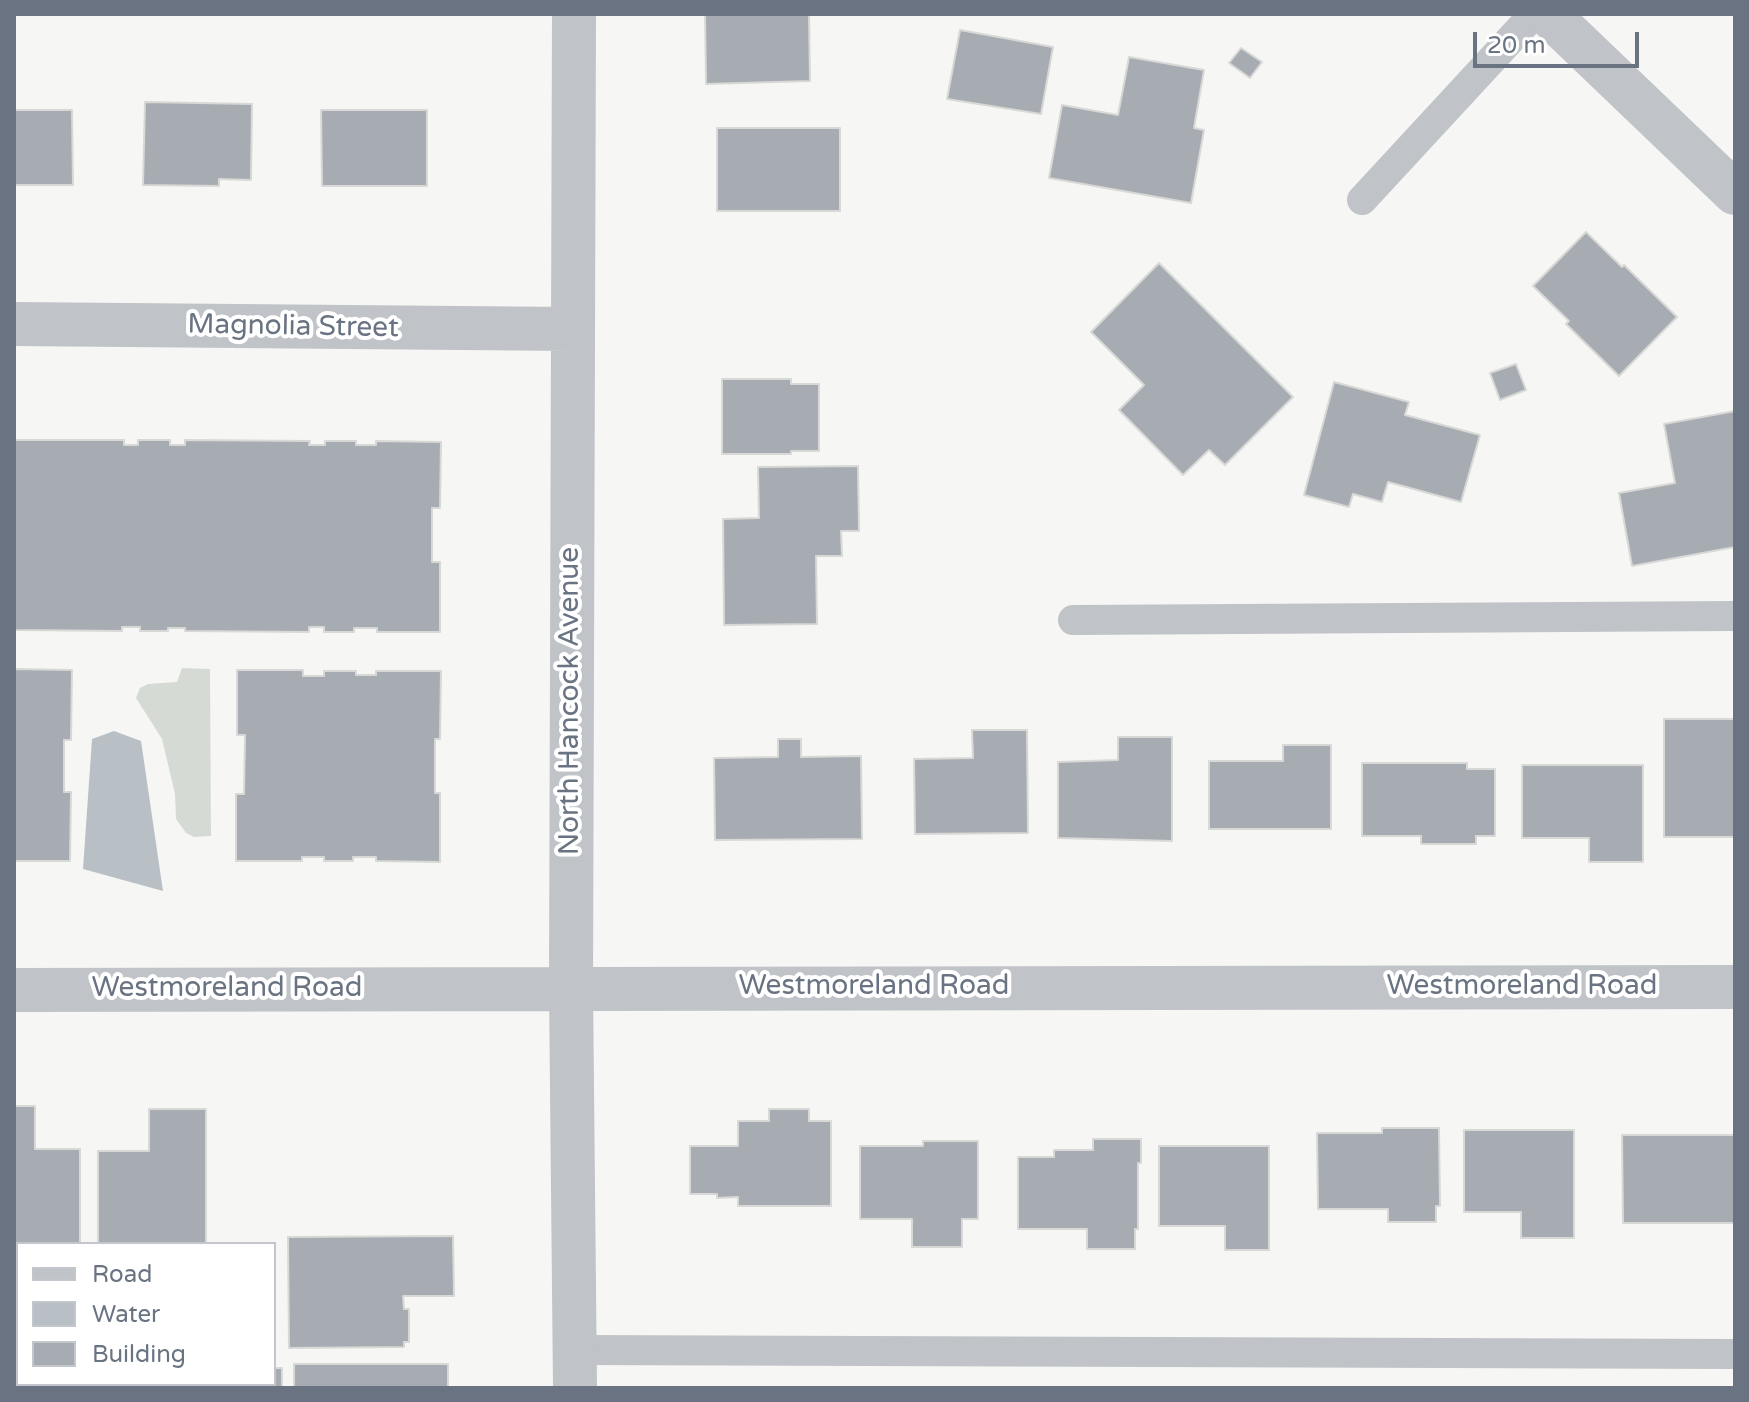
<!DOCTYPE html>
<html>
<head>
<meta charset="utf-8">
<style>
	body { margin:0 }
	#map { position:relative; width:1749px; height:1402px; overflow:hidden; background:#f6f7f4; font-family:"Varela Round",sans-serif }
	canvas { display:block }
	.frame { position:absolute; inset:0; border:16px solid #697382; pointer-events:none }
	.legend { position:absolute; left:16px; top:1242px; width:260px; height:144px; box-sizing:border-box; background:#fff; border:2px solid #c3c7cd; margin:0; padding:10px 14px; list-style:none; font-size:24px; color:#697382 }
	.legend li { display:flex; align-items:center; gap:16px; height:40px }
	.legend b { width:40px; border:2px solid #c3c7cd }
	.scale { position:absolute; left:1473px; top:32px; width:166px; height:36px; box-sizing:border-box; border:4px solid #697382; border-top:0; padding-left:10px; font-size:24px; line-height:28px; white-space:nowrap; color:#697382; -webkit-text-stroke:6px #fff; paint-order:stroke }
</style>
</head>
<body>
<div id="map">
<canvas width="1749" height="1402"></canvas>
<div class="frame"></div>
<ul class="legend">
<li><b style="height:10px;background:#c0c3c7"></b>Road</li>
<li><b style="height:22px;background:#b8c0c6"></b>Water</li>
<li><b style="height:22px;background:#a7acb3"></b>Building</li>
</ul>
<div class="scale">20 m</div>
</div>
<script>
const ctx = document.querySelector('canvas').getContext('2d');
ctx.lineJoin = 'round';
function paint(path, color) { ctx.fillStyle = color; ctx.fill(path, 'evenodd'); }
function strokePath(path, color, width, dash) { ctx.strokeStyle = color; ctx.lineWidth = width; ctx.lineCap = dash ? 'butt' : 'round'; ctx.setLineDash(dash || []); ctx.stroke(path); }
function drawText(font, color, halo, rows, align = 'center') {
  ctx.font = font + ' "Varela Round",sans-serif'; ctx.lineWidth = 8; ctx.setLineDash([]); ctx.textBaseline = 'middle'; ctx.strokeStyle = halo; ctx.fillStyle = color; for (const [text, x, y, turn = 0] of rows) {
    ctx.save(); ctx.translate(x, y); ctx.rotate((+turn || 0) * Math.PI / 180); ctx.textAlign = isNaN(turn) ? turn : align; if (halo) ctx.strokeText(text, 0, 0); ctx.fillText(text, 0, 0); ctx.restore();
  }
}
paint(new Path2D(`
	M 182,668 L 210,669 L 211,836 L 194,837 L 186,833 L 176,819 L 175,794 L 162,739 L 136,698 L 140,688 L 148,684 L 177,682 Z`), '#d5dbd4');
paint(new Path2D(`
	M 114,731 L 141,741 L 163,891 L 83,869 L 92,739 Z`), '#b8c0c6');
const building = new Path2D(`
	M 705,14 L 809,14 L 810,81 L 706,84 Z
	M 960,30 L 1053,47 L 1041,114 L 947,99 Z
	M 1241,48 L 1262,62 L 1250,78 L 1229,63 Z
	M 1129,57 L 1204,70 L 1194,128 L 1204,130 L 1191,203 L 1049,178 L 1062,105 L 1118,115 Z
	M 145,102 L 252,104 L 251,180 L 219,179 L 219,186 L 143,185 Z
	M 14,110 L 72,110 L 73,185 L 14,185 Z
	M 321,110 L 427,110 L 427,186 L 322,186 Z
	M 717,128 L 840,128 L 840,211 L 717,211 Z
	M 1586,232 L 1622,267 L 1624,265 L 1677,317 L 1619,376 L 1566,324 L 1569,321 L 1533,286 Z
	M 1159,263 L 1293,397 L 1225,465 L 1209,450 L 1183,475 L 1119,410 L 1144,385 L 1091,332 Z
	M 1516,364 L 1526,390 L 1500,400 L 1490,373 Z
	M 722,379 L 791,379 L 791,384 L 819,384 L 819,451 L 791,451 L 791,454 L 722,454 Z
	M 1334,382 L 1409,402 L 1405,415 L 1480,435 L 1461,502 L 1388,482 L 1382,502 L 1353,494 L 1349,507 L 1304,495 Z
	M 1735,411 L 1735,547 L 1632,566 L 1619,493 L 1675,483 L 1664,424 Z
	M 14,440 L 124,440 L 124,445 L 138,445 L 138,440 L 170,440 L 170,445 L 185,445 L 185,440 L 310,441 L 309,445 L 325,445 L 325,441 L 356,441 L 356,445 L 376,445 L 376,441 L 441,442 L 440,508 L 432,508 L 432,562 L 440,562 L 440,632 L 377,632 L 377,628 L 354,628 L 354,632 L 324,632 L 324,627 L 309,627 L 309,632 L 185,631 L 185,628 L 168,628 L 168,631 L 140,631 L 140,627 L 122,627 L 122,631 L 14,630 Z
	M 858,466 L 859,531 L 841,531 L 842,556 L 816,556 L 817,624 L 724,625 L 723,519 L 759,518 L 758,467 Z
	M 14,669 L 72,670 L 71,740 L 64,740 L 64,792 L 71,792 L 70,861 L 14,861 Z
	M 237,670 L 303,670 L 303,676 L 324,676 L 324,671 L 356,671 L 356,675 L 376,675 L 376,671 L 441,671 L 440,739 L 435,739 L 435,793 L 440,793 L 440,862 L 376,861 L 376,857 L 353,857 L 353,861 L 324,861 L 324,857 L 302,857 L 302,861 L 236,861 L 236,794 L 244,794 L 245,735 L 237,735 Z
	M 1664,719 L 1735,719 L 1735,837 L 1664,837 Z
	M 972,730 L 1027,730 L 1028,833 L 915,834 L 914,759 L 973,758 Z
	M 1118,737 L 1172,737 L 1172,841 L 1058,838 L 1058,762 L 1118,760 Z
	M 778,739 L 801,739 L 801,757 L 861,756 L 862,839 L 715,840 L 714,758 L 778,757 Z
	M 1283,745 L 1331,745 L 1331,829 L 1209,829 L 1209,761 L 1283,761 Z
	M 1362,763 L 1467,763 L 1467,769 L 1495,769 L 1495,836 L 1476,836 L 1476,844 L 1421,844 L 1421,836 L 1362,836 Z
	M 1522,765 L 1643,765 L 1643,862 L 1589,862 L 1589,838 L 1522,838 Z
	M 14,1106 L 35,1106 L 35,1149 L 80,1149 L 80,1244 L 14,1244 Z
	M 149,1109 L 206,1109 L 206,1244 L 98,1244 L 98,1151 L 149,1151 Z
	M 769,1109 L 809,1109 L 809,1121 L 831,1121 L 831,1206 L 738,1206 L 738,1197 L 717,1198 L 717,1194 L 690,1194 L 690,1146 L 738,1146 L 738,1121 L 769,1121 Z
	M 1382,1128 L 1439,1128 L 1440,1206 L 1436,1206 L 1436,1222 L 1388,1222 L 1388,1209 L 1318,1209 L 1317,1133 L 1382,1133 Z
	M 1464,1130 L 1574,1130 L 1574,1238 L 1521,1238 L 1521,1212 L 1464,1212 Z
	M 1622,1135 L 1735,1135 L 1735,1223 L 1623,1223 Z
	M 1093,1139 L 1141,1139 L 1141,1163 L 1138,1163 L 1138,1229 L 1135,1229 L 1135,1249 L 1087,1249 L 1087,1229 L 1018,1229 L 1018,1157 L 1054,1157 L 1054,1150 L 1093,1150 Z
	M 923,1141 L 978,1141 L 978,1219 L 962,1219 L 962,1247 L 912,1247 L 912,1219 L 860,1219 L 860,1146 L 923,1146 Z
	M 1159,1146 L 1269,1146 L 1269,1250 L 1225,1250 L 1225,1226 L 1159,1226 Z
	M 453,1236 L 454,1296 L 403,1296 L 404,1309 L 409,1309 L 409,1342 L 404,1342 L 404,1347 L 289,1348 L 288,1237 Z
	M 294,1364 L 448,1364 L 448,1388 L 294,1388 Z
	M 274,1368 L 282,1368 L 282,1388 L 246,1388 L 246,1384 L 274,1384 Z`);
paint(building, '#a7acb3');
strokePath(building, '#d8d8d6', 2);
strokePath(new Path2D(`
	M 1362,200 L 1534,14
	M 1073,620 L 1735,616
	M 14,1320 L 18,1320
	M 575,1350 L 1735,1354
	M 215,1384 L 215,1388`), '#c0c3c7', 30);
strokePath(new Path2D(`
	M 574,14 L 571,987 L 575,1388
	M 1548,14 L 1735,193
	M 14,324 L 572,329
	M 14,990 L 1735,987`), '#c0c3c7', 44);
drawText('28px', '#697382', '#fff', [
	["Magnolia Street",293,327,1],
	["North Hancock Avenue",571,701,-90],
	["Westmoreland Road",874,987],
	["Westmoreland Road",1522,987],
	["Westmoreland Road",227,989]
]);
</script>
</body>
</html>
